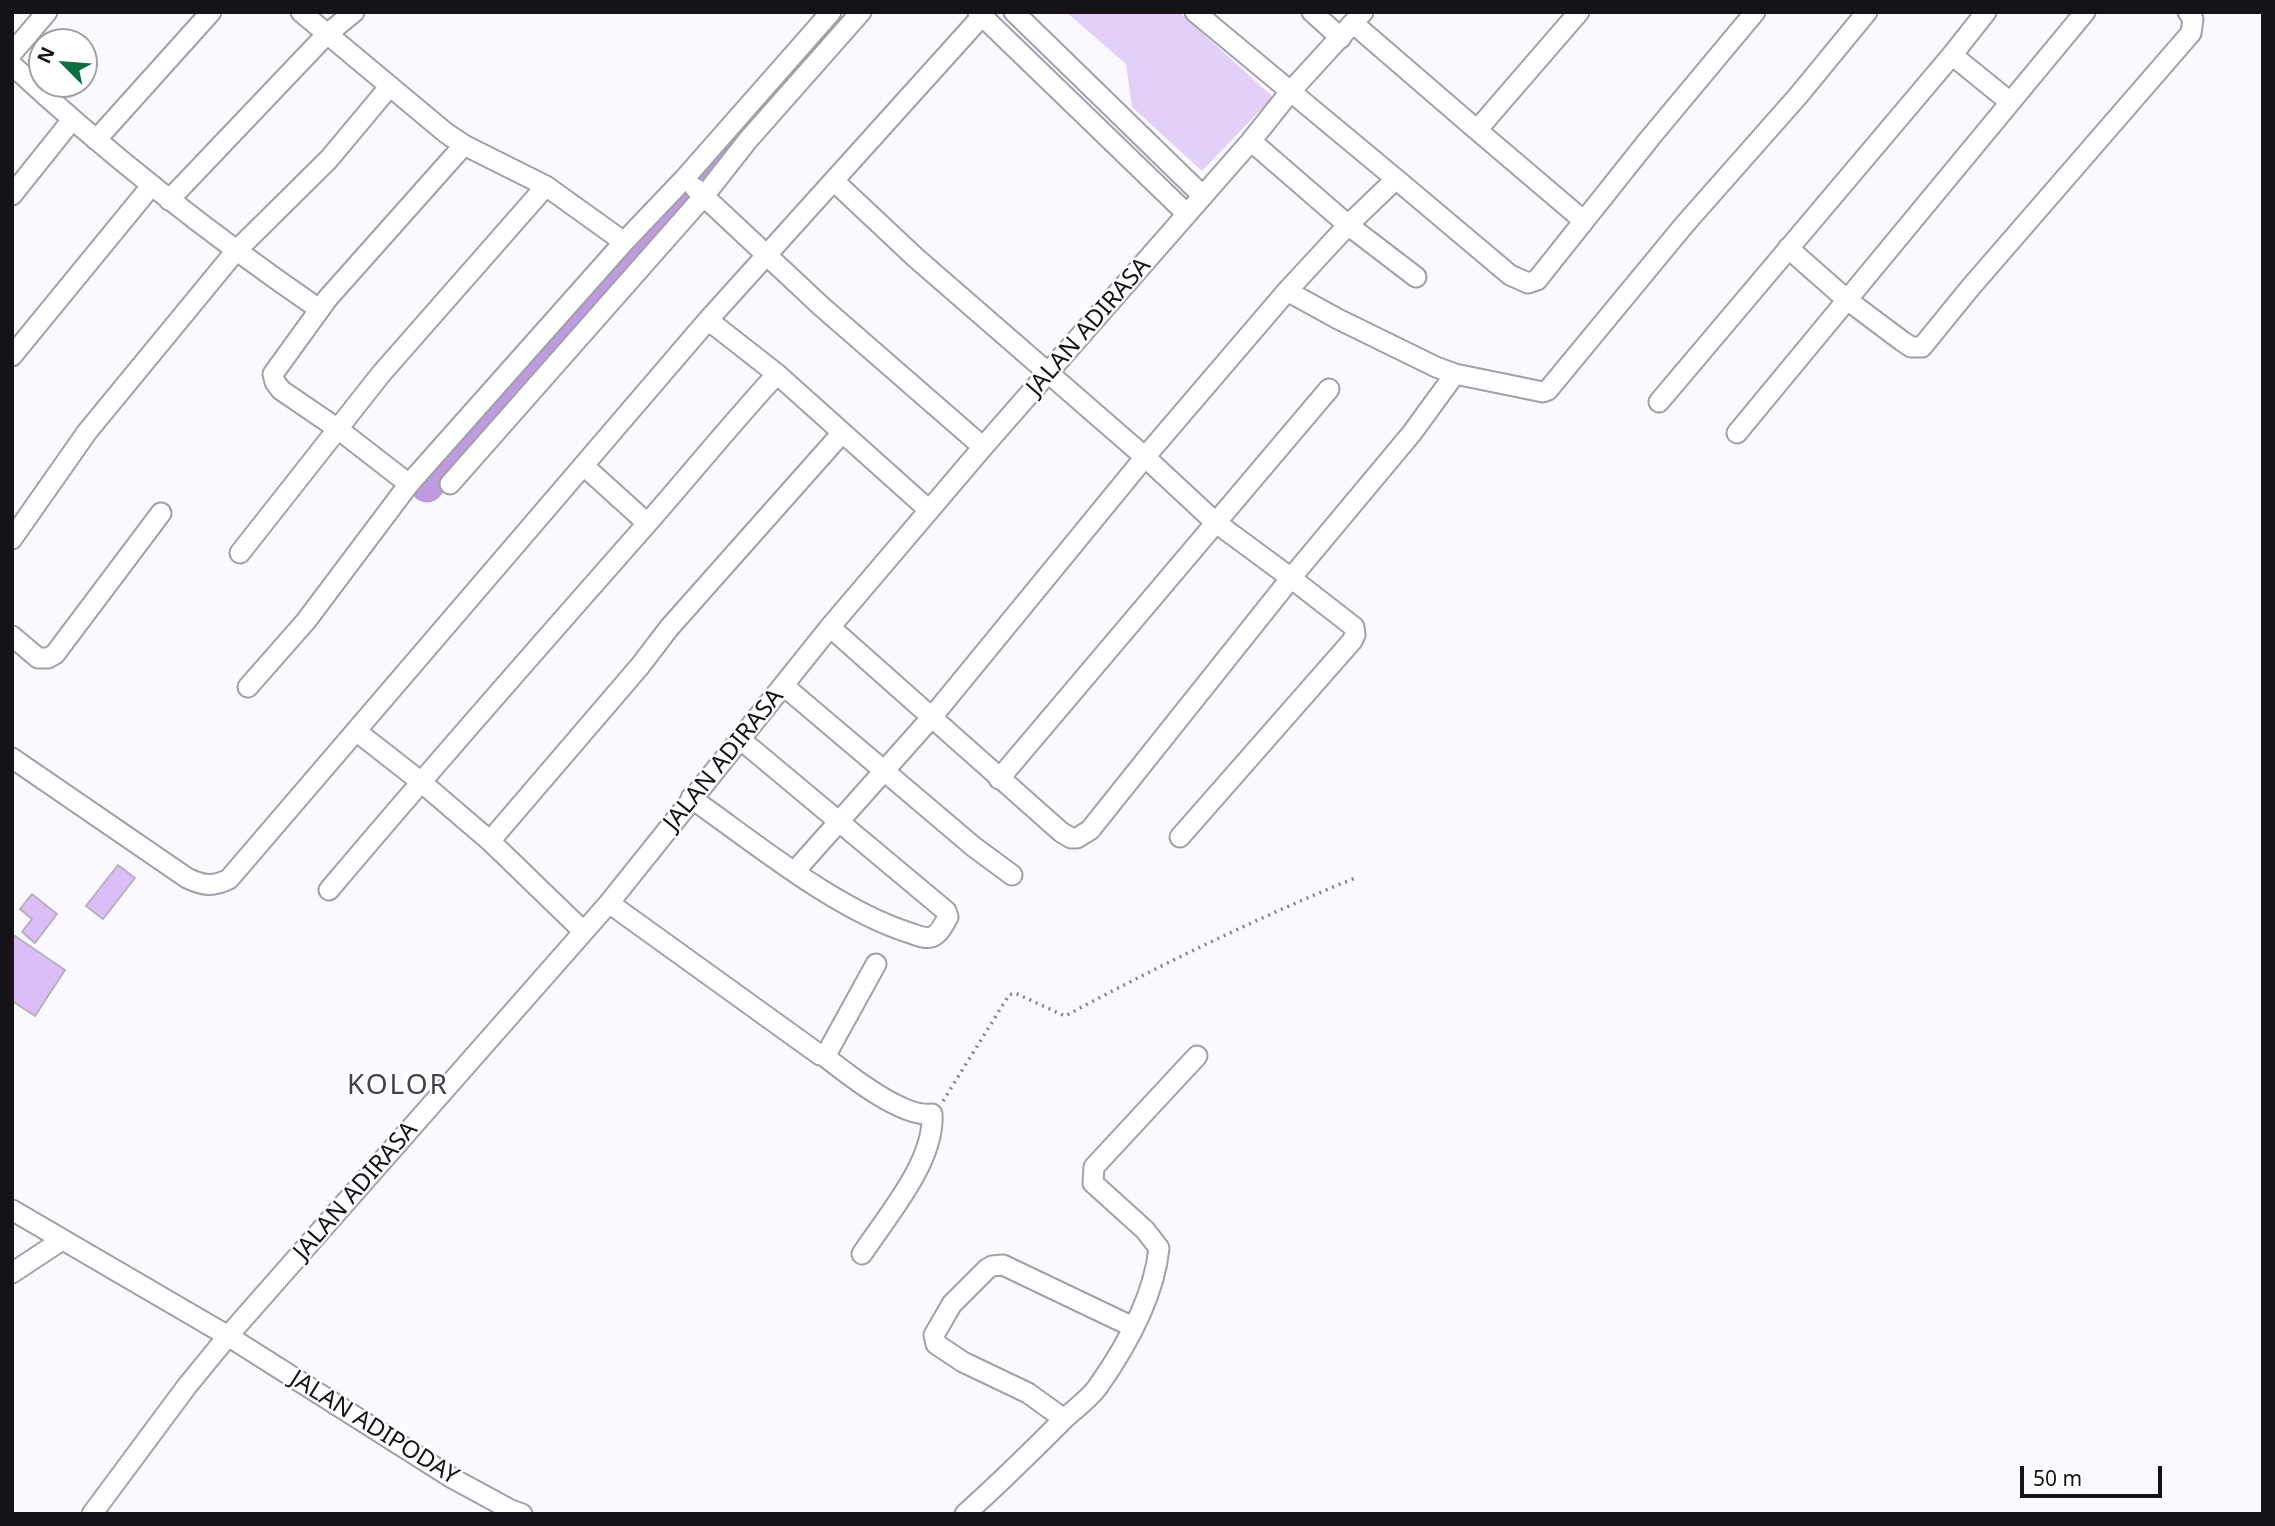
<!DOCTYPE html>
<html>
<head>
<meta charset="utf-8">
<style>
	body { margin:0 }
	#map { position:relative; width:2275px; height:1526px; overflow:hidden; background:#fbf8ff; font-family:"Noto Sans",sans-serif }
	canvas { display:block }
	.frame { position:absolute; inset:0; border:14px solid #151317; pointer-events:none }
	.north { position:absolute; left:28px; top:28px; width:70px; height:70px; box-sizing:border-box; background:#fff; border:2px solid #a1a1a2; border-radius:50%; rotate:295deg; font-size:19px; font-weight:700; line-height:28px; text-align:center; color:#151317 }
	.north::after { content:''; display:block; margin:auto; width:24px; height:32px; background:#0c6e43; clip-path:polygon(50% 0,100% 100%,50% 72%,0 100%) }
	.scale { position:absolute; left:2020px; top:1466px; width:142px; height:32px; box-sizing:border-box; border:4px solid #151317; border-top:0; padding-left:9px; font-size:21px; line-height:24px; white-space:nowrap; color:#151317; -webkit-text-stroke:5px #fff; paint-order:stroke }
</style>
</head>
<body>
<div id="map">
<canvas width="2275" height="1526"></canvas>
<div class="frame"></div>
<div class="north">N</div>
<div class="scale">50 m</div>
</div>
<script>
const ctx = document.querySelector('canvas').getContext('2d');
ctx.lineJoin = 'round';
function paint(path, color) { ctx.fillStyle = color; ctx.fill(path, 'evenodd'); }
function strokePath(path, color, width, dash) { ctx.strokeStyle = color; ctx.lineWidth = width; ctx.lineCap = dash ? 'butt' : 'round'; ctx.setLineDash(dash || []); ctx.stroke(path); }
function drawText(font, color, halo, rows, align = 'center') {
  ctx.font = font + ' "Noto Sans",sans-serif'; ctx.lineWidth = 5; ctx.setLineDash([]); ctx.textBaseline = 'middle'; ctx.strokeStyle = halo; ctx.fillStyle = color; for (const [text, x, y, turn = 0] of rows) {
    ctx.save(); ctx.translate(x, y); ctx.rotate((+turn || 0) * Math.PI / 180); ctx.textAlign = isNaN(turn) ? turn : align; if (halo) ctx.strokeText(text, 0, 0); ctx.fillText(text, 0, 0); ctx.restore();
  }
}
paint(new Path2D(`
	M 1066,12 L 1179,12 L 1273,97 L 1202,171 L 1132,107 L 1126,64 Z`), '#e3d0f8');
strokePath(new Path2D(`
	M 427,486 L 686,200 L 752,123`), '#be9ae1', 33);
const building = new Path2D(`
	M 118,865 L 135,878 L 103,919 L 86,906 Z
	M 32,894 L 57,914 L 35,943 L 22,932 L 32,919 L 20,909 Z
	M 12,934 L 65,970 L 35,1016 L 12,1001 Z`);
paint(building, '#dbbef8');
strokePath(building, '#b5b0ba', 2);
const minor = new Path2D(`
	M 301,12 L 446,133 L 464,145 L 546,186 L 624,242
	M 978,12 L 1187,214
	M 1014,12 L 1203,196
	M 1312,12 L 1341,38
	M 1354,24 L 1477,130 L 1579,12
	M 12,53 L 47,12
	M 1952,55 L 2010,102
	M 12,65 C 108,154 211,235 319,309
	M 1477,130 L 1584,221
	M 96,140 L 211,12
	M 1251,141 L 1348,225 L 1416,277
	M 1396,179 L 1510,275 L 1528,283 L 1537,280 L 1650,138 L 1755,12
	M 834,181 L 916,258 L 1145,457 L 1215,522 L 1291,578 L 1354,627 L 1355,635 L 1352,641 L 1180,837
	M 695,188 L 821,306 L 983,447
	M 12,195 L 72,120
	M 169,200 L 326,35 L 354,12
	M 1788,248 L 1846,299 L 1902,341 L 1911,347 L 1922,347 L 1970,288 L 2191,33 L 2193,19 L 2188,12
	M 1287,291 L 1338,319 L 1436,367 L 1455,374 L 1543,392 L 1548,390 L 1685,224 L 1798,96 L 1867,12
	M 708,320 L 777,374 L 929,510
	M 12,356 L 152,185
	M 1659,402 L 1952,55 L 1986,12
	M 1737,433 L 2085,12
	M 584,466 L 647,523
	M 409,484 L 338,429 L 281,390 L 275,382 L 273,374 L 328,298 L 464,145
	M 450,484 L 704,196 L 748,140 L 861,12
	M 12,539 L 87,432 L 235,252 L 329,159 L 390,86
	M 240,553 L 381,374 L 546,186
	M 830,627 L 1061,832 L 1071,838 L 1077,838 L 1090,830 L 1291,578 L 1412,433 L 1455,374
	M 12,636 L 38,658 L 48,658 L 55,654 L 161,513
	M 784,686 L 974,847 L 1012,875
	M 248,687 L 306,621 L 409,484 L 624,242 L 684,179 L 831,12
	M 356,731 L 420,781 L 490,841 L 583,931
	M 12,758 L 187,878 C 204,886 213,887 229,879 L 708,320 L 982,16
	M 999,779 L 1329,389
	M 691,798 C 755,843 836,910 910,933 C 916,935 925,939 931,937 C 939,935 944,924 948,917 L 946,911 L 740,739
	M 490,841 L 640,666 L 669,628 L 842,433
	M 795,871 L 932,717 L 1145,457 L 1287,291 L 1348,225 L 1396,179 L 1195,12
	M 329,890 C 430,770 534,652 638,534 C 685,481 729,426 777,374
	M 609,903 L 820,1055 L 827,1053 L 876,964
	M 823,1055 C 847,1074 902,1118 932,1114 C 935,1161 887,1216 862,1254
	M 12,1210 L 228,1336 L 452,1478 L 511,1510 L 522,1514
	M 12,1273 L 62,1240
	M 1064,1419 L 1028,1393 L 963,1362 L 936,1344 L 934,1335 L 952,1304 L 987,1269 L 992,1266 L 1003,1265 L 1133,1327
	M 92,1514 L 187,1386 L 228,1336 L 609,903 L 830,627 L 983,447 L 1251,141 L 1290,92 L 1363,12
	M 965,1514 C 999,1484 1030,1453 1062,1421 C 1073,1410 1087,1401 1097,1388 C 1126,1347 1154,1298 1159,1248 L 1145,1230 L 1093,1183 L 1094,1167 L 1197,1056`);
strokePath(minor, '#a49fa9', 23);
strokePath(new Path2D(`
	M 943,1101 L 1009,995 L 1015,993 L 1065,1016 C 1160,965 1255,919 1355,878`), '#858388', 3.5, [2, 5]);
strokePath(minor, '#fff', 19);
drawText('24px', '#151317', '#fff', [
	["JALAN ADIRASA",1089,327,-49],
	["JALAN ADIRASA",724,760,-51],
	["JALAN ADIRASA",356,1191,-49],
	["JALAN ADIPODAY",374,1428,32]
]);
ctx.letterSpacing = '2px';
drawText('28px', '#444049', '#fff', [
	["KOLOR",398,1086]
]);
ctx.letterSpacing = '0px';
</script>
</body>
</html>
